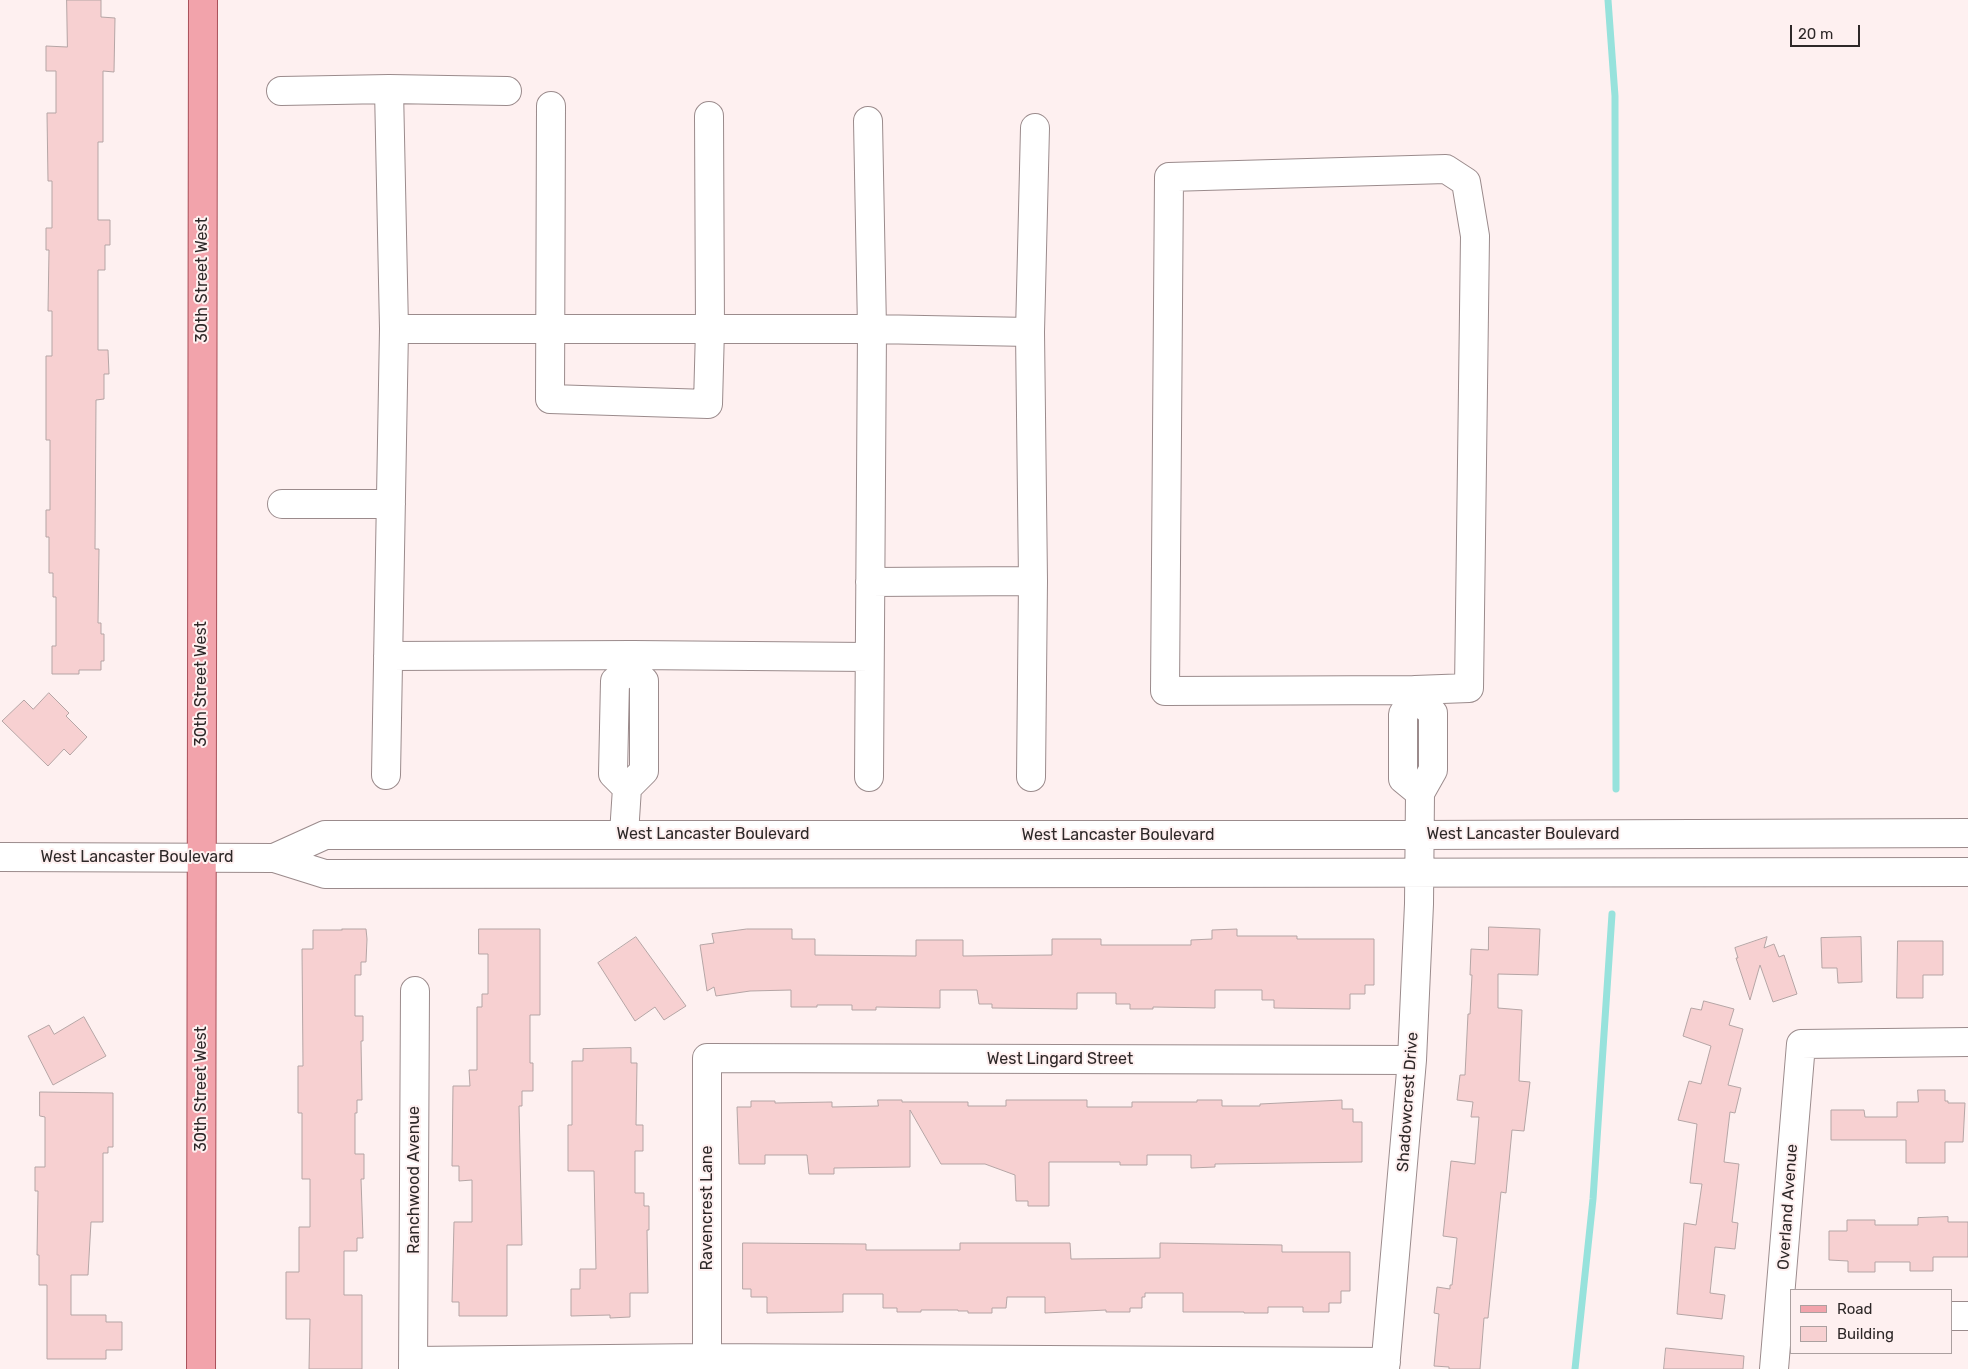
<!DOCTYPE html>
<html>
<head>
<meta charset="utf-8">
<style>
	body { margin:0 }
	#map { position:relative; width:1968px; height:1369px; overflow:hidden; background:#fef0f0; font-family:Rubik,sans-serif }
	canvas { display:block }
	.legend { position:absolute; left:1790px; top:1289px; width:162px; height:65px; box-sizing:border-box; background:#fef0f0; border:1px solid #aba0a0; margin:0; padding:6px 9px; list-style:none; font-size:15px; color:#2e2828 }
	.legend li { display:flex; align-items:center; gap:10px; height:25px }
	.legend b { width:25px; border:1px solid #aba0a0 }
	.scale { position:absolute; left:1790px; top:25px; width:70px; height:22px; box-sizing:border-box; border:2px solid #2e2828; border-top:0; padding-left:6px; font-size:15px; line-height:18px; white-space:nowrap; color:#2e2828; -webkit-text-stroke:4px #fef0f0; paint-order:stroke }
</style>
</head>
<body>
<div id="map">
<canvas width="1968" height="1369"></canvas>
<ul class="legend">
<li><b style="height:6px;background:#f2a3ab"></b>Road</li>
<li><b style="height:14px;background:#f7d0d1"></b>Building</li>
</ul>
<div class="scale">20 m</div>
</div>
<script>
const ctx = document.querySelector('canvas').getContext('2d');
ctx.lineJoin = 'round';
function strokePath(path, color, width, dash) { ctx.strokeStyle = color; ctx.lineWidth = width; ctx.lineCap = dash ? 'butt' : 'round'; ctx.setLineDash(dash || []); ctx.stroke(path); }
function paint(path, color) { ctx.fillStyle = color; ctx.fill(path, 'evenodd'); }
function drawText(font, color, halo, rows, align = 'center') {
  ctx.font = font + ' Rubik,sans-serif'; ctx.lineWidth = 4; ctx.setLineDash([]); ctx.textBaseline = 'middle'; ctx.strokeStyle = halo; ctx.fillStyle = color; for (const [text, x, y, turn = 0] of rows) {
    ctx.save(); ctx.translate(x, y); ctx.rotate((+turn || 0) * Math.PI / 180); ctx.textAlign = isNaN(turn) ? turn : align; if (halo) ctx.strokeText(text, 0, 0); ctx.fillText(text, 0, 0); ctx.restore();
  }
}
strokePath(new Path2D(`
	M 1608,0 L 1615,96 L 1616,789
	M 1575,1369 L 1593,1199 L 1612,914`), '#97e2dc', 7);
const building = new Path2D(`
	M 67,0 L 101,0 L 101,17 L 115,18 L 114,72 L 103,71 L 103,142 L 98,142 L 98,220 L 110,220 L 110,245 L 105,245 L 105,270 L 98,270 L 98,350 L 108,350 L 109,374 L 104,374 L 104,399 L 96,400 L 95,549 L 99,549 L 98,623 L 101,623 L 101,634 L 104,634 L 104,661 L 101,661 L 101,670 L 79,670 L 79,674 L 52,674 L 52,646 L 56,646 L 56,597 L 53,597 L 53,573 L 49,573 L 49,537 L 46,537 L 46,510 L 50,510 L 50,440 L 46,440 L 46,356 L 52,356 L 52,311 L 48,311 L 49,250 L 46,250 L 46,228 L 52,228 L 52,181 L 48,181 L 47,113 L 56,113 L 56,71 L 46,71 L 46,46 L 67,47 Z
	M 49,693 L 69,713 L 66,716 L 87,737 L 70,755 L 64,749 L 48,766 L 2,721 L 24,700 L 33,709 Z
	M 1489,927 L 1540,929 L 1538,975 L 1498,974 L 1498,1008 L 1522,1010 L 1519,1081 L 1530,1082 L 1524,1131 L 1512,1130 L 1506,1193 L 1501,1192 L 1488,1318 L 1484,1318 L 1480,1369 L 1449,1369 L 1449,1367 L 1434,1366 L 1439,1314 L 1434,1313 L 1437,1287 L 1450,1289 L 1450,1285 L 1452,1285 L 1457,1238 L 1443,1236 L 1451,1161 L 1475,1164 L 1479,1117 L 1471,1117 L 1473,1102 L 1457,1100 L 1460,1075 L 1465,1075 L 1468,1014 L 1470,1014 L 1472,975 L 1470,975 L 1471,949 L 1488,950 Z
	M 342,929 L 366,929 L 367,939 L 366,962 L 361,962 L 361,975 L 355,975 L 355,1016 L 363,1016 L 363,1041 L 361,1041 L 362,1100 L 357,1100 L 357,1113 L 355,1113 L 355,1154 L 364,1154 L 364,1179 L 361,1179 L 363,1238 L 357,1238 L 357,1251 L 344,1251 L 344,1295 L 362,1295 L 362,1369 L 309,1369 L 310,1319 L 286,1319 L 286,1272 L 299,1272 L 299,1227 L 310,1227 L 310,1179 L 302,1179 L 302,1113 L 298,1113 L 298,1066 L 303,1066 L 302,949 L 313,949 L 313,930 L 342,930 Z
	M 479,929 L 540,929 L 540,1015 L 530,1015 L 530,1063 L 533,1063 L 533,1091 L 522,1091 L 522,1106 L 519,1106 L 522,1245 L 507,1245 L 507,1316 L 459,1316 L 459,1302 L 452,1302 L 454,1222 L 472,1222 L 472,1180 L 459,1181 L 459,1166 L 452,1166 L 453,1086 L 470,1086 L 469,1070 L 477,1070 L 477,1007 L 482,1007 L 482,994 L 488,994 L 488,954 L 479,954 Z
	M 747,929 L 792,929 L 792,939 L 815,939 L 815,955 L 916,956 L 916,940 L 963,940 L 963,956 L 1052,955 L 1052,939 L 1101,939 L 1101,945 L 1191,945 L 1191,940 L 1212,939 L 1212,930 L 1237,929 L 1237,936 L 1297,936 L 1297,939 L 1374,939 L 1374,985 L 1365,985 L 1365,994 L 1350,994 L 1350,1009 L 1274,1008 L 1274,1000 L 1262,1000 L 1262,990 L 1215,990 L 1215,1008 L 1153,1007 L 1153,1009 L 1130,1009 L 1130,1004 L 1116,1004 L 1116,993 L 1077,993 L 1077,1009 L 992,1008 L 992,1004 L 979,1004 L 977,990 L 940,990 L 940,1008 L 876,1007 L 876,1010 L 852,1010 L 852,1005 L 817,1005 L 817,1007 L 791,1007 L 791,990 L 750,991 L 716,996 L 714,987 L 707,991 L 700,945 L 714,943 L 712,934 Z
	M 636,937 L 686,1006 L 664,1020 L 655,1007 L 635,1021 L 598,963 Z
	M 1767,937 L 1764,948 L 1774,944 L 1779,957 L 1784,955 L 1797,994 L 1773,1002 L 1760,965 L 1750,1000 L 1736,958 L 1738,958 L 1735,948 Z
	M 1861,937 L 1862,982 L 1838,983 L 1837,968 L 1822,968 L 1821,938 Z
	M 1898,941 L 1943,941 L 1943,975 L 1923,975 L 1923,998 L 1897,998 Z
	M 1704,1001 L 1734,1009 L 1729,1025 L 1743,1029 L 1728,1085 L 1741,1088 L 1735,1113 L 1730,1112 L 1724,1162 L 1739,1164 L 1732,1222 L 1738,1223 L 1735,1249 L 1715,1247 L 1710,1293 L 1725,1295 L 1722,1319 L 1677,1314 L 1684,1223 L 1696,1225 L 1702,1184 L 1690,1183 L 1697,1124 L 1678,1120 L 1689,1081 L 1701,1084 L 1711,1046 L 1683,1036 L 1691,1008 L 1701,1010 Z
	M 84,1017 L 106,1056 L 53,1085 L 28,1036 L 49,1025 L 54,1034 Z
	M 631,1048 L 631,1063 L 637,1063 L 636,1125 L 643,1125 L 643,1151 L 635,1151 L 635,1193 L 644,1193 L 644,1206 L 649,1206 L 649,1230 L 647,1230 L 648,1293 L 630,1293 L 630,1317 L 610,1318 L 610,1315 L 571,1316 L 571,1289 L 580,1289 L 580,1269 L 596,1269 L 594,1171 L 568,1171 L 568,1125 L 572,1125 L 572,1061 L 583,1061 L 583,1049 Z
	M 1918,1090 L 1945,1090 L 1945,1101 L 1948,1101 L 1948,1103 L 1965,1103 L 1963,1142 L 1945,1142 L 1945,1163 L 1906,1163 L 1906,1140 L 1831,1140 L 1831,1110 L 1864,1110 L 1865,1117 L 1897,1117 L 1897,1102 L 1918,1102 Z
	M 40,1092 L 113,1093 L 113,1147 L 108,1147 L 108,1153 L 103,1153 L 103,1222 L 91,1222 L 88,1275 L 71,1275 L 71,1315 L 106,1315 L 106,1322 L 122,1322 L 122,1350 L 106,1350 L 106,1359 L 47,1359 L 47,1285 L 39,1285 L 39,1255 L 37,1255 L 38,1191 L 35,1191 L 35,1167 L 45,1167 L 45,1117 L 40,1116 Z
	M 878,1100 L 902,1100 L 902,1102 L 968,1102 L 968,1106 L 1006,1106 L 1006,1100 L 1087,1100 L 1087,1107 L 1132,1107 L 1132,1102 L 1197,1102 L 1197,1100 L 1222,1100 L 1222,1106 L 1260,1106 L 1260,1104 L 1342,1100 L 1342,1109 L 1353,1109 L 1353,1122 L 1362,1122 L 1362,1162 L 1215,1164 L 1215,1167 L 1191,1168 L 1191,1155 L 1147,1155 L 1147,1165 L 1120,1165 L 1120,1162 L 1049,1162 L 1049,1206 L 1028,1206 L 1028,1201 L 1016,1201 L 1015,1175 L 985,1164 L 941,1164 L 910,1110 L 910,1167 L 834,1168 L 834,1174 L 809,1174 L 807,1155 L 765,1155 L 765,1164 L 739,1164 L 737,1107 L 751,1107 L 751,1101 L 775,1101 L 775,1103 L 832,1102 L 832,1107 L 878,1106 Z
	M 1948,1217 L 1948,1222 L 1968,1222 L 1968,1257 L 1933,1257 L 1933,1271 L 1910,1271 L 1910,1262 L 1875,1262 L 1875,1272 L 1848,1272 L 1848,1261 L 1829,1260 L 1829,1231 L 1847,1231 L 1847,1220 L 1875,1220 L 1875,1225 L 1918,1225 L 1918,1218 Z
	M 743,1243 L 866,1244 L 866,1250 L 960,1250 L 960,1243 L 1070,1243 L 1071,1259 L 1160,1258 L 1160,1243 L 1282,1245 L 1282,1252 L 1350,1252 L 1350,1291 L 1341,1291 L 1341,1303 L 1329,1303 L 1329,1312 L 1303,1312 L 1303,1307 L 1268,1307 L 1268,1313 L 1244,1313 L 1244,1312 L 1183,1312 L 1183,1293 L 1145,1293 L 1145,1297 L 1142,1297 L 1142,1308 L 1130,1308 L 1130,1312 L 1106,1312 L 1106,1310 L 1045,1313 L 1045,1297 L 1007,1297 L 1006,1308 L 992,1308 L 992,1313 L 968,1313 L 968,1311 L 958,1311 L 958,1310 L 921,1310 L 921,1312 L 897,1312 L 897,1308 L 883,1308 L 883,1294 L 843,1294 L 843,1312 L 767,1313 L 767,1297 L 751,1297 L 751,1289 L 743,1289 Z
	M 1666,1348 L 1744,1356 L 1743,1369 L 1664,1369 Z`);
paint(building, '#f7d0d1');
strokePath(building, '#b5a5a5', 1);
const minor = new Path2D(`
	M 389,89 L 507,91
	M 281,91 L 389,89 L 394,329
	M 551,106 L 550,399 L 708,404 L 710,329 L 709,116
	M 868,121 L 872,329 L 1030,332
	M 282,504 L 391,504
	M 870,582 L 1033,581
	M 388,656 L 633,655
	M 631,670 L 633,655 L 869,657
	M 1415,690 L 1165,691 L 1169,177 L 1446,169 L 1466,182 L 1475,236 L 1469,688 L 1415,690 L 1415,698
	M 386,775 L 394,329 L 872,329 L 869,777
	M 1031,777 L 1033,581 L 1030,332 L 1035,128
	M 624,834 L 627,788 L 644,771 L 644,681 L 631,670 L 615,681 L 613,774 L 627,788
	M 0,857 L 274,858 L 325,874 L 1968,872
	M 274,858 L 325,835 L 1419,835 L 1968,833
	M 1952,1316 L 1968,1316
	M 707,1358 L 707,1058 L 1412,1060
	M 413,1361 L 707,1358 L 1386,1362
	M 413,1369 L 415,991
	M 1385,1369 L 1412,1060 L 1419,904 L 1420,793 L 1433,770 L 1433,713 L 1415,698 L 1403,714 L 1403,779 L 1420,793
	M 1774,1369 L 1801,1044 L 1968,1042`);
const major = new Path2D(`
	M 201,1369 L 203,0`);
strokePath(minor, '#9b8b8c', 30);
strokePath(major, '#a85059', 30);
strokePath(minor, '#fff', 28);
strokePath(major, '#f2a3ab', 28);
drawText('16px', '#2e2828', '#fef0f0', [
	["30th Street West",202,280,-90],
	["30th Street West",201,684,-90],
	["West Lancaster Boulevard",713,834],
	["West Lancaster Boulevard",1523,834],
	["West Lancaster Boulevard",1118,835],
	["West Lancaster Boulevard",137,857],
	["West Lingard Street",1060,1059],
	["30th Street West",201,1089,-90],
	["Shadowcrest Drive",1408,1102,-86],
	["Ranchwood Avenue",414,1180,-90],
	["Overland Avenue",1788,1207,-86],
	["Ravencrest Lane",707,1208,-90]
]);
</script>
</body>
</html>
